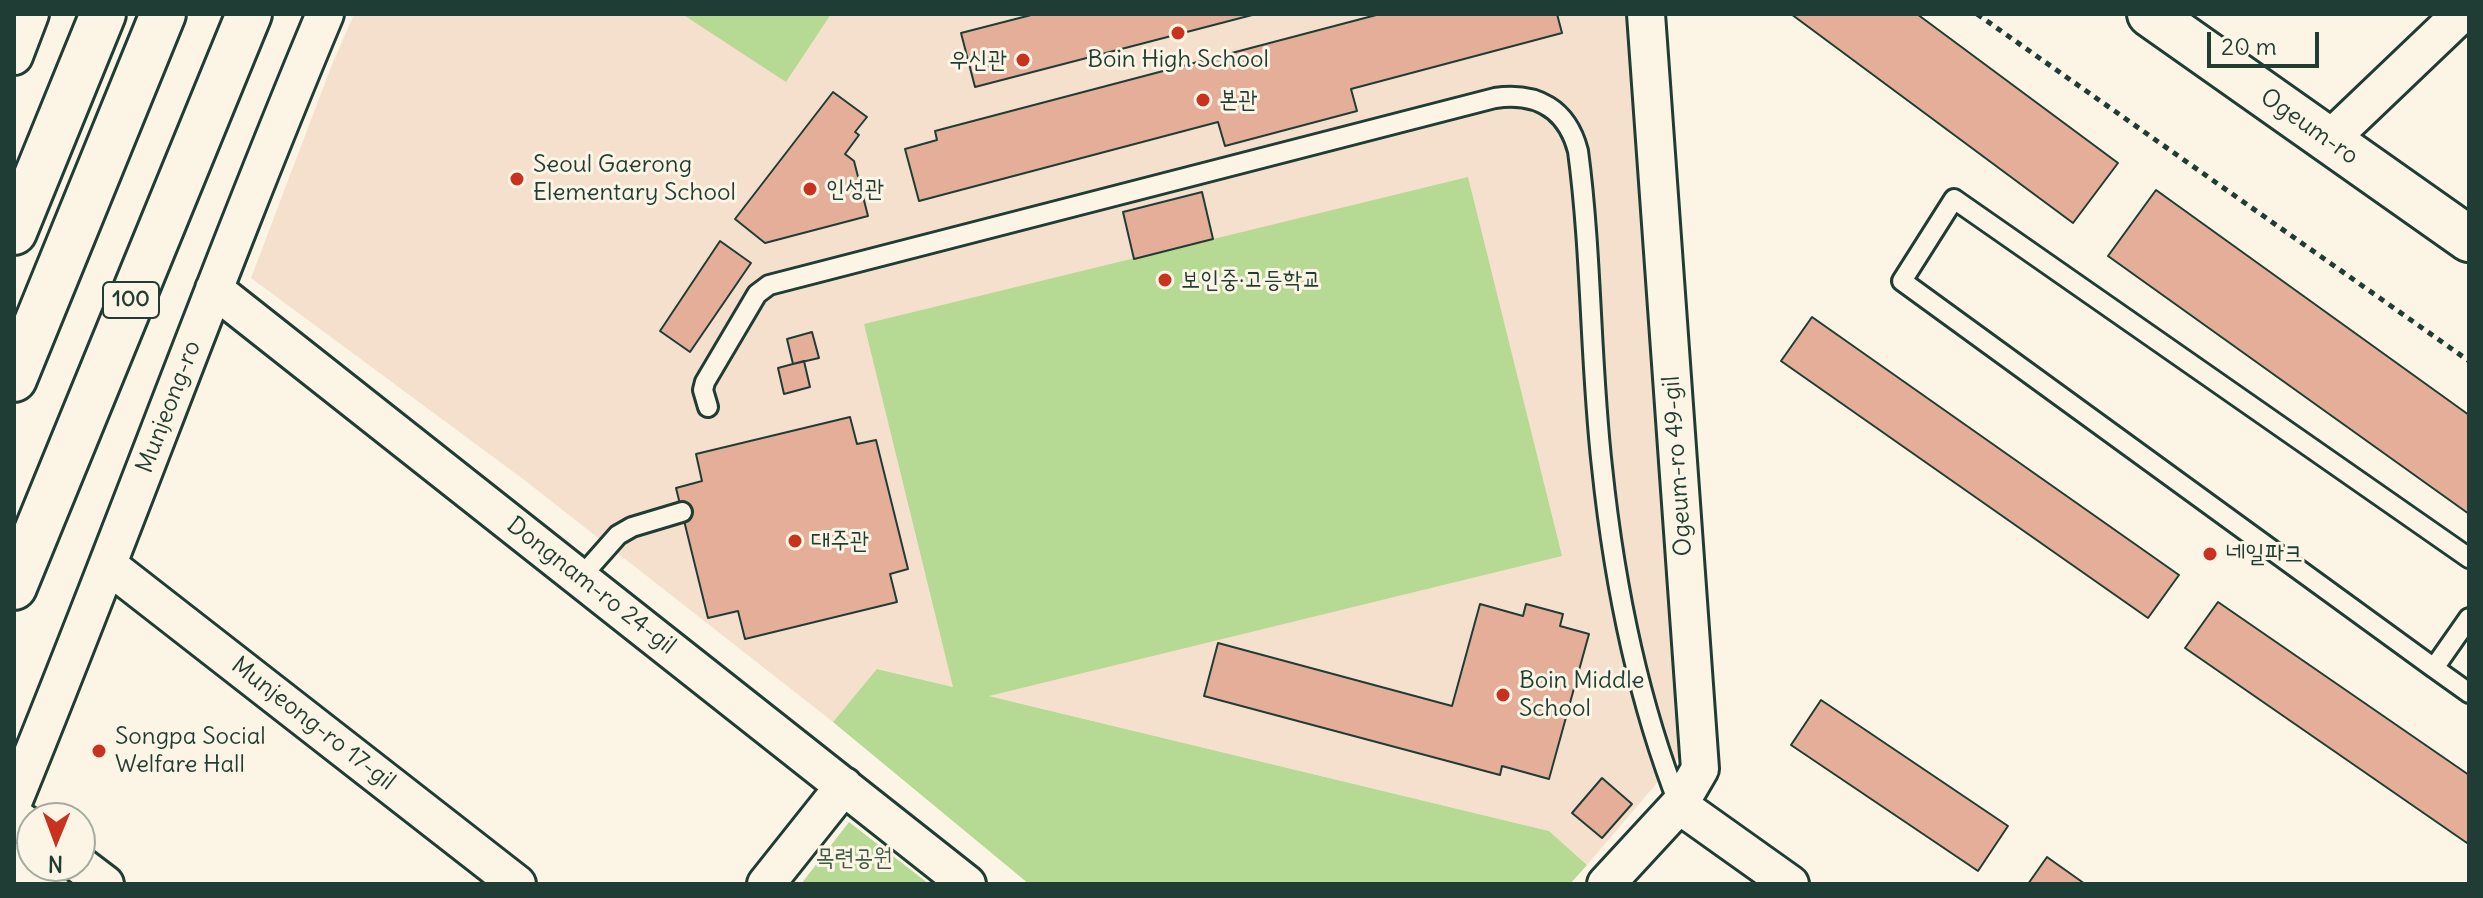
<!DOCTYPE html>
<html>
<head>
<meta charset="utf-8">
<style>
	body { margin:0 }
	#map { position:relative; width:2483px; height:898px; overflow:hidden; background:#fcf5e5; font-family:Delius,sans-serif }
	canvas { display:block }
	.frame { position:absolute; inset:0; border:16px solid #1f3d34; pointer-events:none }
	.north { position:absolute; left:16px; top:802px; width:80px; height:80px; box-sizing:border-box; background:#fcf5e5; border:2px solid #a4ab9e; border-radius:50%; rotate:181deg; font-size:22px; font-weight:700; line-height:32px; text-align:center; color:#1f3d34 }
	.north::after { content:''; display:block; margin:auto; width:28px; height:36px; background:#c8321e; clip-path:polygon(50% 0,100% 100%,50% 72%,0 100%) }
	.scale { position:absolute; left:2207px; top:32px; width:112px; height:36px; box-sizing:border-box; border:4px solid #1f3d34; border-top:0; padding-left:10px; font-size:24px; line-height:28px; white-space:nowrap; color:#1f3d34; -webkit-text-stroke:6px #fcf5e5; paint-order:stroke }
</style>
</head>
<body>
<div id="map">
<canvas width="2483" height="898"></canvas>
<div class="frame"></div>
<div class="north">N</div>
<div class="scale">20 m</div>
</div>
<script>
const ctx = document.querySelector('canvas').getContext('2d');
ctx.lineJoin = 'round';
function paint(path, color) { ctx.fillStyle = color; ctx.fill(path, 'evenodd'); }
function strokePath(path, color, width, dash) { ctx.strokeStyle = color; ctx.lineWidth = width; ctx.lineCap = dash ? 'butt' : 'round'; ctx.setLineDash(dash || []); ctx.stroke(path); }
function drawText(font, color, halo, rows, align = 'center') {
  ctx.font = font + ' Delius,"Poor Story",sans-serif'; ctx.lineWidth = 6; ctx.setLineDash([]); ctx.textBaseline = 'middle'; ctx.strokeStyle = halo; ctx.fillStyle = color; for (const [text, x, y, turn = 0] of rows) {
    ctx.save(); ctx.translate(x, y); ctx.rotate((+turn || 0) * Math.PI / 180); ctx.textAlign = isNaN(turn) ? turn : align; if (halo) ctx.strokeText(text, 0, 0); ctx.fillText(text, 0, 0); ctx.restore();
  }
}
paint(new Path2D(`
	M 354,14 L 1640,14 L 1691,743 L 1587,865 L 1549,831 L 878,669 L 833,722 L 523,479 L 251,278 L 331,67 Z`), '#f5e0ce');
paint(new Path2D(`
	M 682,14 L 831,14 L 786,82 Z
	M 1468,177 L 1562,556 L 989,696 L 1549,831 L 1587,865 L 1570,884 L 1029,884 L 833,722 L 877,669 L 953,687 L 864,324 Z
	M 849,822 L 929,884 L 801,884 Z`), '#b6d993');
const building = new Path2D(`
	M 1035,14 L 1256,14 L 975,87 L 961,33 Z
	M 1380,14 L 1557,14 L 1562,33 L 1351,89 L 1357,111 L 1225,146 L 1218,122 L 919,201 L 905,149 L 937,140 L 935,131 Z
	M 1791,14 L 1917,14 L 2118,163 L 2073,223 Z
	M 833,92 L 867,117 L 855,132 L 859,135 L 845,154 L 854,161 L 868,216 L 765,243 L 735,219 Z
	M 2156,190 L 2469,415 L 2469,514 L 2108,256 Z
	M 1202,192 L 1213,239 L 1134,259 L 1123,212 Z
	M 720,241 L 751,263 L 690,352 L 660,331 Z
	M 1812,317 L 2179,575 L 2148,618 L 1781,361 Z
	M 812,332 L 819,358 L 793,364 L 787,339 Z
	M 804,361 L 810,387 L 784,394 L 778,368 Z
	M 850,417 L 857,444 L 876,440 L 908,569 L 890,574 L 897,602 L 745,639 L 738,611 L 708,618 L 676,488 L 702,481 L 696,454 Z
	M 2218,602 L 2469,775 L 2469,840 L 2467,843 L 2185,648 Z
	M 1480,604 L 1523,616 L 1526,604 L 1563,614 L 1560,626 L 1589,634 L 1549,779 L 1502,766 L 1500,775 L 1204,696 L 1218,643 L 1452,706 Z
	M 1821,700 L 2008,826 L 1978,871 L 1791,745 Z
	M 1602,778 L 1632,804 L 1602,838 L 1572,813 Z
	M 2047,857 L 2085,884 L 2028,884 Z`);
paint(building, '#e4ae99');
strokePath(building, '#1f3d34', 2);
const service = new Path2D(`
	M 708,407 L 703,390 L 705,382 L 757,294 L 769,285 L 1495,98 C 1537,92 1567,109 1578,151 C 1592,256 1590,362 1602,467 C 1614,581 1637,698 1679,805
	M 580,578 L 618,535 L 632,527 L 682,512
	M 2469,618 L 2434,668 L 2469,693
	M 2434,668 L 1902,281 L 1954,199 L 2469,558`);
const minor = new Path2D(`
	M 14,56 L 30,14
	M 2328,141 L 2461,14
	M 214,289 L 967,884
	M 108,565 L 517,884
	M 14,800 C 121,539 216,274 325,14
	M 1679,805 L 1790,884
	M 14,816 L 32,829
	M 80,865 L 105,884
	M 766,884 L 844,786
	M 1606,884 L 1679,805 L 1700,769 L 1646,14`);
const secondary = new Path2D(`
	M 2150,14 L 2469,239`);
const motorway = new Path2D(`
	M 14,232 L 103,14
	M 14,379 L 163,14
	M 14,587 L 249,14`);
strokePath(service, '#1f3d34', 24);
strokePath(minor, '#1f3d34', 42);
strokePath(secondary, '#1f3d34', 50);
strokePath(motorway, '#1f3d34', 50);
strokePath(new Path2D(`
	M 1977,14 L 2469,361`), '#1f3d34', 5, [6, 6]);
strokePath(service, '#fcf5e5', 18);
strokePath(minor, '#fcf5e5', 36);
strokePath(secondary, '#fcf5e5', 44);
strokePath(motorway, '#fcf5e5', 44);
for (const [x, y, r, color] of [
	[1178,33,8,"#c8321e"],
	[1023,60,8,"#c8321e"],
	[1203,100,8,"#c8321e"],
	[517,179,8,"#c8321e"],
	[810,189,8,"#c8321e"],
	[1165,280,8,"#c8321e"],
	[795,541,8,"#c8321e"],
	[2210,554,8,"#c8321e"],
	[1503,695,8,"#c8321e"],
	[99,751,8,"#c8321e"]
]) { const dot = new Path2D(); dot.arc(x, y, r, 0, 2 * Math.PI); ctx.fillStyle = color; ctx.fill(dot); strokePath(dot, '#fcf5e5', 3); }
for (const [x, y, w] of [
	[131,300,56]
]) { const box = new Path2D(); box.roundRect(x - w / 2, y - 18, w, 36, 6); ctx.fillStyle = '#fcf5e5'; ctx.fill(box); strokePath(box, '#1f3d34', 2); }
drawText('bold 22px', '#1f3d34', null, [
	["100",131,300]
]);
drawText('24px', '#1f3d34', '#fcf5e5', [
	["우신관",1007,60,"right"],
	["Boin High School",1178,60,"center"],
	["본관",1219,100],
	["Seoul Gaerong",533,165],
	["Elementary School",533,193],
	["인성관",826,189],
	["보인중·고등학교",1181,280],
	["대주관",811,541],
	["네일파크",2226,554],
	["Boin Middle",1519,681],
	["School",1519,709],
	["Songpa Social",115,737],
	["Welfare Hall",115,765]
], 'left');
drawText('24px', '#1f3d34', '#fcf5e5', [
	["Ogeum-ro",2309,127,35],
	["Munjeong-ro",169,407,-69],
	["Ogeum-ro 49-gil",1678,466,-94],
	["Dongnam-ro 24-gil",591,586,38],
	["Munjeong-ro 17-gil",313,724,38]
]);
drawText('24px', '#3d5c47', '#fcf5e5', [
	["목련공원",854,858]
]);
</script>
</body>
</html>
